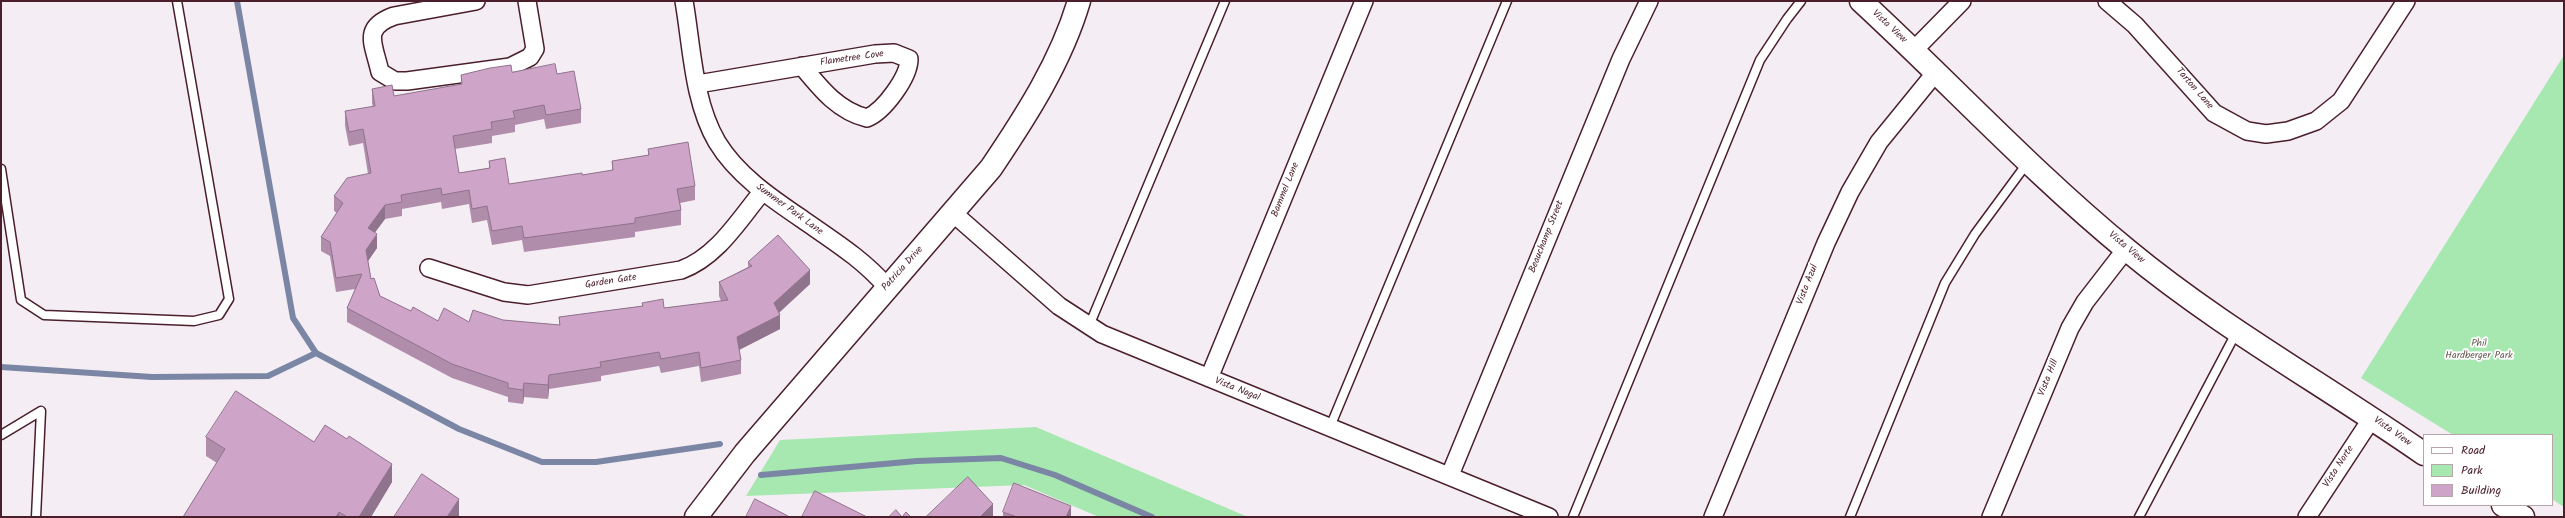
<!DOCTYPE html>
<html>
<head>
<meta charset="utf-8">
<style>
	body { margin:0 }
	#map { position:relative; width:2565px; height:518px; overflow:hidden; background:#f5edf4; font-family:Kalam,sans-serif }
	canvas { display:block }
	.frame { position:absolute; inset:0; border:2px solid #4a1f2b; pointer-events:none }
	.legend { position:absolute; left:2423px; top:434px; width:130px; height:72px; box-sizing:border-box; background:#fff; border:1px solid #b7a5aa; margin:0; padding:5px 7px; list-style:none; font-size:12px; color:#4a1f2b }
	.legend li { display:flex; align-items:center; gap:8px; height:20px }
	.legend b { width:20px; border:1px solid #b7a5aa }
</style>
</head>
<body>
<div id="map">
<canvas width="2565" height="518"></canvas>
<div class="frame"></div>
<ul class="legend">
<li><b style="height:5px;background:#fff"></b>Road</li>
<li><b style="height:11px;background:#a7e8b1"></b>Park</li>
<li><b style="height:11px;background:#cea4c8"></b>Building</li>
</ul>
</div>
<script>
const ctx = document.querySelector('canvas').getContext('2d');
ctx.lineJoin = 'round';
function paint(path, color) { ctx.fillStyle = color; ctx.fill(path, 'evenodd'); }
function strokePath(path, color, width, dash) { ctx.strokeStyle = color; ctx.lineWidth = width; ctx.lineCap = dash ? 'butt' : 'round'; ctx.setLineDash(dash || []); ctx.stroke(path); }
function drawText(font, color, halo, rows, align = 'center') {
  ctx.font = font + ' Kalam,sans-serif'; ctx.lineWidth = 3.5; ctx.setLineDash([]); ctx.textBaseline = 'middle'; ctx.strokeStyle = halo; ctx.fillStyle = color; for (const [text, x, y, turn = 0] of rows) {
    ctx.save(); ctx.translate(x, y); ctx.rotate((+turn || 0) * Math.PI / 180); ctx.textAlign = isNaN(turn) ? turn : align; if (halo) ctx.strokeText(text, 0, 0); ctx.fillText(text, 0, 0); ctx.restore();
  }
}
paint(new Path2D(`
	M 2564,55 L 2564,507 L 2552,499 L 2552,435 L 2453,435 L 2361,378 Z
	M 1036,427 L 1248,517 L 1099,517 L 1024,485 L 746,496 L 780,440 Z`), '#a7e8b1');
strokePath(new Path2D(`
	M 237,1 L 293,318 L 316,353 L 459,429 L 542,462 L 596,462 L 720,444
	M 1,367 L 152,377 L 268,376 L 316,353
	M 761,475 L 917,461 L 1001,458 L 1055,475 L 1152,517`), '#7b86a5', 6);
const lane = new Path2D(`
	M 1,169 L 21,300 L 44,315 L 194,321 L 219,315 L 229,299 L 177,1
	M 1089,326 L 1225,1
	M 1330,427 L 1507,1
	M 1,435 L 41,411 L 36,517
	M 1573,517 L 1760,60 L 1787,19 L 1801,1
	M 1850,517 L 1945,283 L 1975,234 L 2028,162
	M 2139,517 L 2236,333`);
const street = new Path2D(`
	M 476,1 L 394,16 C 361,28 374,44 380,72 L 395,81 L 407,81 L 510,67 L 530,57 L 535,49 L 527,1
	M 684,1 C 692,47 693,101 717,142 C 737,175 771,198 802,219 C 832,240 863,259 887,287
	M 2107,1 L 2135,25 L 2214,113 L 2247,131 L 2266,134 L 2288,131 L 2316,121 L 2341,101 L 2406,1
	M 1914,50 L 1962,1
	M 698,84 L 875,54 L 894,53 L 909,59 C 909,77 884,111 867,118 C 838,111 820,88 802,66
	M 953,213 L 1059,306 L 1102,334 L 1549,517
	M 429,268 L 504,292 L 528,295 L 681,270 C 717,257 739,220 762,192
	M 1209,378 L 1364,1
	M 1450,475 L 1621,59 L 1649,1
	M 1713,517 L 1826,243 L 1850,192 L 1879,142 L 1936,72
	M 1991,517 L 2070,328 L 2085,302 L 2126,249
	M 2307,517 L 2372,418`);
const secondary = new Path2D(`
	M 1861,1 C 1950,83 2033,173 2127,250 C 2220,327 2325,385 2424,454
	M 2503,505 L 2523,517
	M 696,517 L 745,453 L 991,168 C 1026,116 1061,62 1079,1`);
strokePath(lane, '#4a1f2b', 11);
strokePath(street, '#4a1f2b', 20);
strokePath(secondary, '#4a1f2b', 25);
strokePath(lane, '#fff', 8);
strokePath(street, '#fff', 17);
strokePath(secondary, '#fff', 22);
paint(new Path2D(`
	M 512,72 L 557,74 L 581,109 L 581,123 L 546,129 L 544,119 L 515,125 L 515,132 L 492,136 L 492,143 L 455,149 L 459,173 L 489,168 L 489,161 L 509,184 L 582,175 L 612,170 L 612,161 L 648,155 L 648,149 L 695,186 L 695,200 L 680,203 L 681,210 L 681,225 L 635,232 L 635,237 L 524,252 L 522,240 L 492,245 L 487,220 L 472,223 L 469,204 L 442,209 L 441,202 L 402,209 L 402,216 L 385,219 L 375,232 L 377,248 L 368,261 L 371,279 L 380,296 L 411,311 L 438,321 L 469,322 L 503,320 L 559,325 L 559,317 L 642,306 L 642,303 L 664,308 L 721,301 L 719,296 L 719,282 L 748,267 L 748,262 L 810,284 L 779,313 L 780,329 L 739,350 L 741,360 L 741,374 L 701,382 L 699,366 L 661,373 L 659,366 L 601,376 L 601,381 L 549,389 L 548,399 L 524,397 L 523,404 L 508,402 L 508,397 L 452,378 L 347,322 L 347,308 L 355,289 L 336,292 L 330,256 L 321,251 L 321,237 L 337,213 L 334,211 L 334,196 L 368,174 L 363,143 L 349,146 L 345,126 L 345,111 L 373,107 L 372,103 L 372,89 L 394,96 L 461,85 L 461,75 Z
	M 206,437 L 314,442 L 392,482 L 371,517 L 183,517 L 217,463 L 206,456 Z
	M 1003,512 L 1071,517 L 1003,517 Z`), '#b18dac');
paint(new Path2D(`
	M 385,205 L 385,219 L 368,242 L 368,228 Z
	M 377,234 L 377,248 L 366,264 L 366,250 Z
	M 810,270 L 810,284 L 774,317 L 774,303 Z
	M 780,315 L 780,329 L 737,351 L 737,337 Z
	M 549,375 L 549,389 L 548,399 L 548,385 Z
	M 524,383 L 524,397 L 523,404 L 523,390 Z
	M 392,464 L 392,482 L 371,517 L 359,517 Z
	M 459,499 L 459,517 L 447,517 Z
	M 993,504 L 993,517 L 980,517 Z
	M 1071,506 L 1071,517 L 1066,517 Z
	M 339,512 L 339,517 L 336,517 Z`), '#90738c');
const building = new Path2D(`
	M 555,64 L 557,74 L 574,71 L 581,109 L 546,115 L 544,105 L 513,111 L 515,118 L 491,122 L 492,129 L 453,136 L 459,173 L 490,168 L 489,161 L 505,158 L 509,184 L 582,173 L 582,175 L 613,170 L 612,161 L 649,155 L 648,149 L 688,142 L 695,186 L 677,189 L 681,210 L 635,218 L 635,223 L 524,238 L 522,226 L 492,231 L 487,206 L 472,209 L 469,190 L 442,195 L 441,188 L 401,195 L 402,202 L 385,205 L 368,228 L 377,234 L 366,250 L 371,279 L 374,278 L 380,296 L 411,311 L 413,307 L 438,321 L 444,308 L 469,322 L 473,310 L 503,320 L 560,325 L 559,317 L 643,306 L 642,303 L 663,299 L 664,308 L 728,300 L 719,282 L 752,266 L 748,262 L 778,235 L 810,270 L 774,303 L 780,315 L 737,337 L 741,360 L 701,368 L 699,352 L 661,359 L 659,352 L 600,362 L 601,367 L 549,375 L 548,385 L 524,383 L 523,390 L 508,388 L 508,383 L 452,364 L 347,308 L 362,274 L 336,278 L 330,242 L 321,237 L 343,203 L 334,196 L 347,178 L 371,173 L 363,129 L 349,132 L 345,111 L 375,106 L 372,89 L 392,85 L 394,96 L 462,84 L 461,75 L 490,68 L 511,65 L 512,72 Z
	M 236,391 L 314,442 L 325,425 L 347,439 L 349,436 L 392,464 L 359,517 L 347,517 L 339,512 L 336,517 L 183,517 L 225,449 L 206,437 Z
	M 422,474 L 459,499 L 447,517 L 394,517 Z
	M 968,477 L 993,504 L 980,517 L 926,517 Z
	M 1014,483 L 1071,506 L 1066,517 L 1017,517 L 1003,512 Z
	M 815,491 L 867,517 L 802,517 Z
	M 755,499 L 788,516 L 788,517 L 746,517 Z
	M 896,510 L 902,517 L 906,512 L 911,517 L 889,517 Z`);
paint(building, '#cea4c8');
strokePath(building, '#90738c', 1);
drawText('10px', '#4a1f2b', '#fff', [
	["Vista View",1889,27,43],
	["Flametree Cove",852,59,-8],
	["Tarton Lane",2194,89,49],
	["Bammel Lane",1286,190,-68],
	["Summer Park Lane",789,210,36],
	["Beauchamp Street",1547,237,-68],
	["Vista View",2126,248,40],
	["Patricia Drive",903,269,-48],
	["Garden Gate",611,282,-9],
	["Vista Azul",1808,285,-68],
	["Vista Hill",2049,378,-68],
	["Vista Nogal",1237,390,22],
	["Vista View",2392,432,35],
	["Vista Norte",2339,467,-57]
]);
drawText('10px', '#665b53', '#fff', [
	["Phil",2479,344],
	["Hardberger Park",2479,356]
]);
</script>
</body>
</html>
